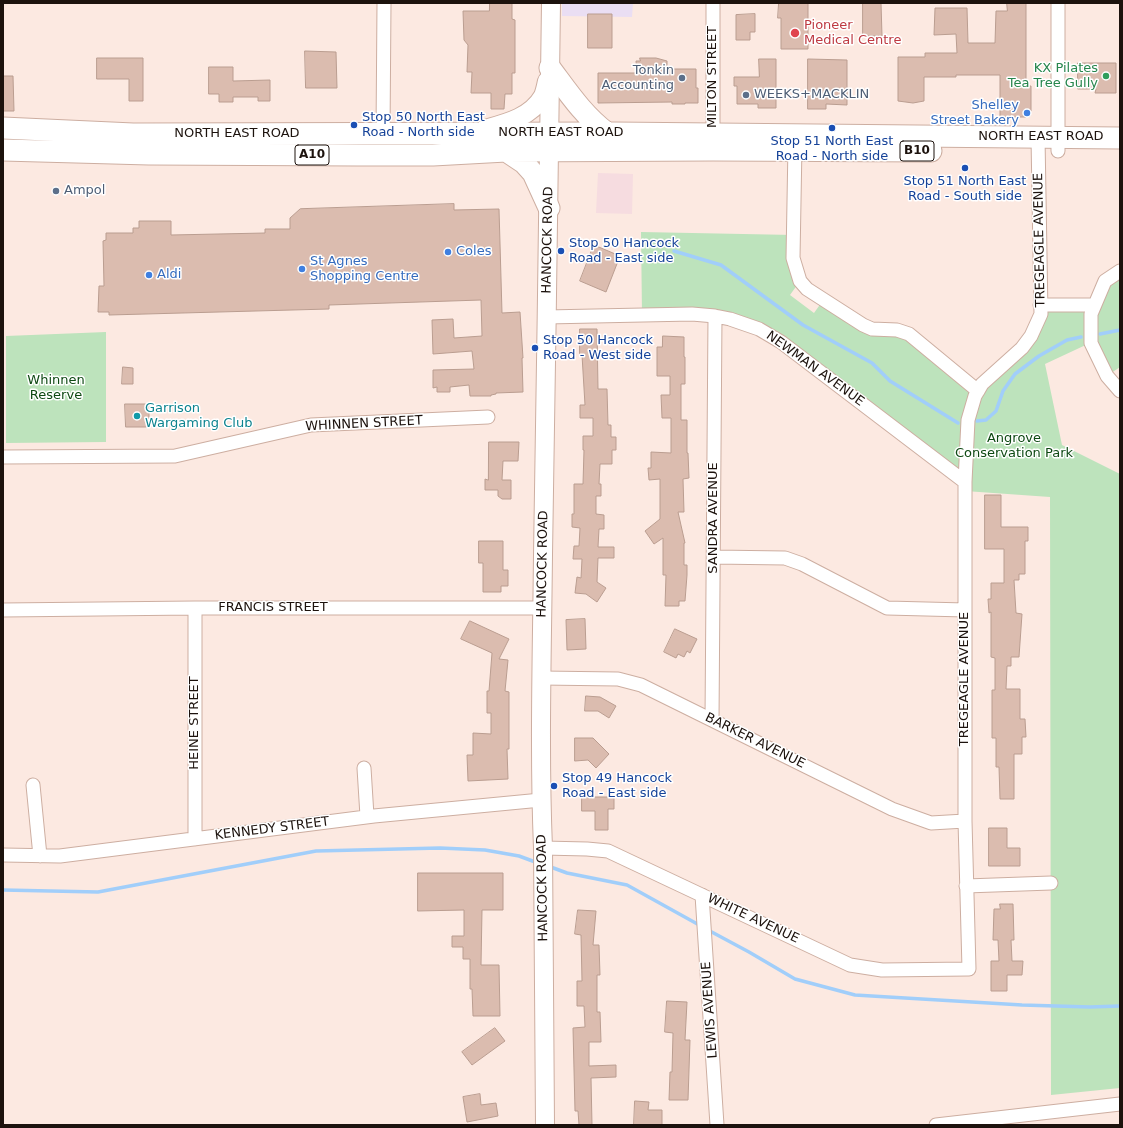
<!DOCTYPE html>
<html>
<head>
<meta charset="utf-8">
<style>
	body { margin:0 }
	#map { position:relative; width:1123px; height:1128px; overflow:hidden; background:#fce9e1; font-family:"DejaVu Sans",sans-serif }
	canvas { display:block }
	.frame { position:absolute; inset:0; border:4px solid #1c120d; pointer-events:none }
</style>
</head>
<body>
<div id="map">
<canvas width="1123" height="1128"></canvas>
<div class="frame"></div>
</div>
<script>
const ctx = document.querySelector('canvas').getContext('2d');
ctx.lineJoin = 'round';
function paint(path, color) { ctx.fillStyle = color; ctx.fill(path, 'evenodd'); }
function strokePath(path, color, width, dash) { ctx.strokeStyle = color; ctx.lineWidth = width; ctx.lineCap = dash ? 'butt' : 'round'; ctx.setLineDash(dash || []); ctx.stroke(path); }
function drawText(font, color, halo, rows, align = 'center') {
  ctx.font = font + ' "DejaVu Sans",sans-serif'; ctx.lineWidth = 3; ctx.setLineDash([]); ctx.textBaseline = 'middle'; ctx.strokeStyle = halo; ctx.fillStyle = color; for (const [text, x, y, turn = 0] of rows) {
    ctx.save(); ctx.translate(x, y); ctx.rotate((+turn || 0) * Math.PI / 180); ctx.textAlign = isNaN(turn) ? turn : align; if (halo) ctx.strokeText(text, 0, 0); ctx.fillText(text, 0, 0); ctx.restore();
  }
}
paint(new Path2D(`
	M 598,173 L 633,174 L 632,214 L 596,213 Z`), '#f6dce0');
paint(new Path2D(`
	M 562,3 L 633,3 L 632,17 L 562,16 Z`), '#eadef3');
paint(new Path2D(`
	M 641,232 L 794,235 L 800,281 L 790,295 L 814,313 L 824,299 L 863,325 L 897,330 L 978,391 L 1022,348 L 1040,305 L 1095,305 L 1120,271 L 1120,367 L 1107,376 L 1090,343 L 1045,364 L 1062,445 L 1120,474 L 1120,1088 L 1051,1095 L 1050,497 L 965,491 L 966,482 L 781,342 L 730,319 L 642,315 Z
	M 106,332 L 106,442 L 6,443 L 6,336 Z`), '#bde3bc');
strokePath(new Path2D(`
	M 674,251 L 721,265 L 803,325 L 872,363 L 890,381 L 958,423
	M 1100,334 L 1120,330
	M 977,421 L 986,420 L 996,411 L 1003,391 L 1015,374 L 1039,356 L 1067,340 L 1081,337
	M 548,866 L 567,873 L 627,885 L 701,926
	M 3,890 L 98,892 L 316,851 L 440,848 L 485,850 L 519,856 L 538,863
	M 708,930 L 749,952 L 795,979 L 855,995 L 1022,1005 L 1090,1007 L 1120,1006`), '#a1cefa', 3.5);
const building = new Path2D(`
	M 490,3 L 512,3 L 512,19 L 515,20 L 515,73 L 512,73 L 512,94 L 505,94 L 504,109 L 491,109 L 491,93 L 471,93 L 472,72 L 467,72 L 468,45 L 464,40 L 463,11 L 489,11 Z
	M 779,3 L 808,3 L 808,49 L 781,49 L 781,18 L 778,18 Z
	M 863,3 L 881,3 L 882,36 L 863,36 Z
	M 1007,3 L 1026,3 L 1026,86 L 1031,86 L 1031,111 L 1026,117 L 1000,117 L 1000,75 L 956,75 L 956,77 L 924,77 L 924,101 L 913,103 L 898,101 L 898,57 L 925,57 L 925,53 L 957,53 L 956,34 L 934,35 L 935,8 L 967,8 L 968,43 L 995,43 L 996,11 L 1007,11 Z
	M 588,14 L 612,14 L 612,48 L 588,48 Z
	M 755,14 L 755,32 L 750,32 L 750,40 L 736,40 L 736,15 Z
	M 305,51 L 336,52 L 337,88 L 306,88 Z
	M 97,58 L 143,58 L 143,101 L 129,101 L 129,79 L 97,79 Z
	M 640,58 L 656,58 L 667,61 L 667,69 L 696,69 L 696,88 L 698,88 L 698,103 L 685,103 L 685,104 L 672,104 L 672,102 L 598,103 L 598,73 L 637,73 L 636,61 L 640,61 Z
	M 759,59 L 776,59 L 776,108 L 758,108 L 758,104 L 737,104 L 737,86 L 734,86 L 734,77 L 759,77 Z
	M 808,59 L 847,60 L 847,105 L 826,104 L 826,109 L 808,109 Z
	M 1078,63 L 1116,63 L 1116,93 L 1095,93 L 1096,89 L 1078,89 Z
	M 209,67 L 233,67 L 233,81 L 270,80 L 270,101 L 258,101 L 258,97 L 233,97 L 233,102 L 219,102 L 219,94 L 209,94 Z
	M 3,76 L 13,76 L 14,111 L 3,111 Z
	M 454,204 L 454,210 L 499,209 L 502,313 L 520,312 L 523,358 L 522,358 L 523,392 L 496,393 L 496,394 L 491,395 L 491,396 L 470,396 L 469,385 L 450,387 L 450,392 L 437,392 L 437,387 L 433,388 L 433,370 L 474,369 L 472,351 L 433,354 L 432,320 L 453,319 L 454,338 L 482,336 L 481,300 L 329,305 L 329,309 L 109,315 L 109,312 L 98,312 L 99,286 L 104,286 L 103,241 L 106,240 L 106,233 L 133,233 L 133,228 L 139,228 L 139,221 L 171,221 L 171,235 L 265,233 L 265,229 L 290,229 L 290,218 L 300,209 Z
	M 594,245 L 620,256 L 606,292 L 580,281 Z
	M 580,329 L 597,329 L 598,389 L 607,389 L 608,425 L 611,425 L 611,437 L 616,437 L 616,450 L 612,450 L 612,464 L 600,464 L 599,484 L 601,484 L 601,496 L 596,496 L 596,514 L 604,515 L 604,529 L 599,529 L 598,547 L 614,547 L 614,558 L 598,558 L 597,582 L 606,588 L 597,602 L 586,594 L 575,593 L 577,577 L 581,578 L 582,559 L 573,559 L 574,546 L 579,546 L 580,528 L 572,527 L 572,514 L 574,514 L 574,484 L 583,484 L 584,450 L 583,450 L 583,436 L 593,436 L 593,418 L 580,418 L 580,405 L 585,405 L 582,355 L 580,355 Z
	M 663,336 L 684,337 L 684,357 L 685,357 L 685,384 L 681,384 L 681,420 L 687,420 L 687,453 L 688,453 L 689,478 L 683,479 L 684,512 L 678,512 L 685,543 L 684,543 L 684,565 L 687,565 L 687,575 L 685,601 L 679,601 L 679,606 L 665,606 L 666,575 L 663,575 L 663,538 L 654,544 L 645,531 L 660,519 L 660,479 L 649,480 L 648,468 L 651,468 L 651,452 L 671,453 L 671,418 L 662,418 L 661,395 L 670,395 L 670,376 L 657,376 L 657,347 L 662,347 Z
	M 123,367 L 133,368 L 133,384 L 122,384 Z
	M 125,404 L 149,404 L 149,427 L 126,427 Z
	M 489,442 L 519,442 L 518,461 L 503,461 L 502,480 L 511,480 L 511,499 L 502,499 L 498,496 L 498,490 L 485,490 L 485,479 L 488,480 Z
	M 985,495 L 1001,495 L 1001,527 L 1028,527 L 1028,541 L 1025,541 L 1025,574 L 1019,574 L 1019,580 L 1014,580 L 1016,613 L 1022,614 L 1019,657 L 1011,657 L 1011,666 L 1007,666 L 1006,689 L 1020,689 L 1020,719 L 1025,719 L 1026,737 L 1022,737 L 1022,754 L 1014,754 L 1014,799 L 1000,799 L 999,767 L 996,767 L 996,738 L 992,738 L 992,690 L 995,690 L 995,658 L 991,657 L 991,612 L 989,613 L 988,599 L 991,599 L 991,583 L 1004,583 L 1004,549 L 985,549 Z
	M 479,541 L 503,541 L 503,570 L 508,570 L 508,586 L 501,586 L 501,592 L 483,592 L 483,563 L 479,563 Z
	M 585,619 L 586,649 L 567,650 L 566,620 Z
	M 470,621 L 509,639 L 499,659 L 508,660 L 505,691 L 509,692 L 509,749 L 507,749 L 508,779 L 468,781 L 467,755 L 473,755 L 473,733 L 491,734 L 491,713 L 487,713 L 487,691 L 489,691 L 492,653 L 461,639 Z
	M 675,629 L 697,639 L 690,653 L 687,651 L 684,657 L 678,654 L 676,658 L 664,652 Z
	M 586,696 L 600,697 L 616,706 L 609,718 L 598,711 L 585,711 Z
	M 575,738 L 593,738 L 609,754 L 596,768 L 588,760 L 575,761 Z
	M 582,797 L 614,797 L 614,809 L 608,809 L 608,830 L 595,830 L 595,811 L 582,811 Z
	M 989,828 L 1007,828 L 1007,848 L 1020,848 L 1020,866 L 989,866 Z
	M 418,873 L 503,873 L 503,910 L 482,910 L 481,965 L 499,965 L 500,1016 L 473,1016 L 472,989 L 470,989 L 470,959 L 463,959 L 463,947 L 452,947 L 452,936 L 464,936 L 464,910 L 418,911 Z
	M 1000,904 L 1013,904 L 1014,940 L 1011,940 L 1012,961 L 1023,961 L 1022,975 L 1007,975 L 1007,991 L 991,991 L 991,961 L 999,961 L 998,940 L 993,940 L 994,909 L 1000,909 Z
	M 578,910 L 596,911 L 593,945 L 599,945 L 600,975 L 597,975 L 597,1012 L 600,1012 L 601,1042 L 589,1042 L 589,1066 L 616,1065 L 616,1077 L 591,1078 L 592,1125 L 579,1125 L 578,1111 L 575,1111 L 573,1028 L 585,1027 L 584,1006 L 577,1006 L 577,981 L 582,981 L 581,935 L 575,934 Z
	M 667,1001 L 687,1002 L 685,1040 L 690,1040 L 688,1100 L 669,1100 L 670,1072 L 672,1072 L 673,1033 L 665,1032 Z
	M 495,1028 L 505,1041 L 472,1065 L 462,1052 Z
	M 480,1094 L 481,1105 L 496,1103 L 498,1116 L 467,1122 L 463,1097 Z
	M 635,1101 L 649,1102 L 648,1110 L 662,1110 L 662,1125 L 634,1125 Z`);
paint(building, '#dbbcaf');
strokePath(building, '#ba9d90', 1);
const street = new Path2D(`
	M 383,134 L 384,3
	M 713,141 L 713,3
	M 795,145 L 793,258 L 800,281 L 807,289 L 863,325 L 872,329 L 897,330 L 909,334 L 978,391 L 982,384 L 1022,348 L 1031,336 L 1041,314 L 1038,137
	M 1058,151 L 1058,3
	M 1120,271 L 1105,281 L 1091,314 L 1091,343 L 1107,376 L 1120,391
	M 1040,305 L 1095,305
	M 546,317 L 692,314 L 715,316 L 730,319 L 759,329 L 781,342 L 965,482
	M 3,457 L 175,456 L 311,425 L 488,417
	M 714,557 L 785,558 L 802,564 L 887,608 L 965,610
	M 195,608 L 195,839
	M 3,610 L 195,608 L 542,608
	M 541,678 L 618,679 L 641,685 L 892,809 L 931,823 L 965,821
	M 712,720 L 715,316
	M 364,768 L 367,816
	M 33,785 L 40,856
	M 543,848 L 587,849 L 608,851 L 850,965 L 882,970 L 969,969 L 965,821 L 965,482 L 968,420 L 975,396 L 978,391
	M 3,855 L 60,856 L 374,816 L 541,800
	M 966,886 L 1051,883
	M 702,895 L 717,1125
	M 936,1125 L 1120,1104`);
const secondary = new Path2D(`
	M 485,129 C 507,123 531,117 543,96 C 545,91 546,86 547,81
	M 545,1125 L 543,848 C 539,751 542,653 543,555 C 545,371 550,187 551,3`);
const primary = new Path2D(`
	M 550,68 C 568,92 583,115 607,133
	M 3,128 L 133,134 L 614,133 L 1120,138
	M 3,150 L 149,154 L 358,155 L 433,155 L 506,151 L 713,150 L 931,151
	M 506,151 L 524,163 L 533,173 L 549,208`);
strokePath(street, '#cdaea1', 15);
strokePath(secondary, '#cdaea1', 20);
strokePath(primary, '#cdaea1', 23);
strokePath(street, '#fff', 13);
strokePath(secondary, '#fff', 18);
strokePath(primary, '#fff', 21);
for (const [x, y, r, color] of [
	[795,33,5,"#e0444e"],
	[1106,76,4,"#2e9e5b"],
	[682,78,4,"#5c6f8a"],
	[746,95,4,"#5c6f8a"],
	[1027,113,4,"#3f7fe0"],
	[354,125,4,"#1a4fb4"],
	[832,128,4,"#1a4fb4"],
	[965,168,4,"#1a4fb4"],
	[56,191,4,"#5c6f8a"],
	[561,251,4,"#1a4fb4"],
	[448,252,4,"#3f7fe0"],
	[302,269,4,"#3f7fe0"],
	[149,275,4,"#3f7fe0"],
	[535,348,4,"#1a4fb4"],
	[137,416,4,"#0f9aa8"],
	[554,786,4,"#1a4fb4"]
]) { const dot = new Path2D(); dot.arc(x, y, r, 0, 2 * Math.PI); ctx.fillStyle = color; ctx.fill(dot); strokePath(dot, '#fff', 1.5); }
for (const [x, y, w] of [
	[917,151,34],
	[312,155,34]
]) { const box = new Path2D(); box.roundRect(x - w / 2, y - 10, w, 20, 3); ctx.fillStyle = '#fff'; ctx.fill(box); strokePath(box, '#1c120d', 1); }
drawText('bold 12px', '#1c120d', null, [
	["B10",917,151],
	["A10",312,155]
]);
drawText('13px', '#be3a42', '#fff', [
	["Pioneer",804,26],
	["Medical Centre",804,41]
], 'left');
drawText('13px', '#27864d', '#fff', [
	["KX Pilates",1098,69],
	["Tea Tree Gully",1098,84]
], 'right');
drawText('13px', '#4e5e75', '#fff', [
	["Tonkin",674,71,"right"],
	["Accounting",674,86,"right"],
	["WEEKS+MACKLIN",754,95],
	["Ampol",64,191]
], 'left');
drawText('13px', '#1c120d', '#fff', [
	["MILTON STREET",713,77,-90],
	["NORTH EAST ROAD",561,133],
	["NORTH EAST ROAD",237,134],
	["NORTH EAST ROAD",1041,137],
	["HANCOCK ROAD",548,240,-89],
	["TREGEAGLE AVENUE",1040,240,-91],
	["NEWMAN AVENUE",815,369,36],
	["WHINNEN STREET",364,424,-3],
	["SANDRA AVENUE",714,518,-90],
	["HANCOCK ROAD",543,564,-89],
	["FRANCIS STREET",273,608],
	["TREGEAGLE AVENUE",965,679,-90],
	["HEINE STREET",195,723,-90],
	["BARKER AVENUE",755,741,26],
	["KENNEDY STREET",272,829,-7],
	["HANCOCK ROAD",543,888,-91],
	["WHITE AVENUE",753,919,25],
	["LEWIS AVENUE",710,1010,-94]
]);
drawText('13px', '#366cbe', '#fff', [
	["Shelley",1019,106,"right"],
	["Street Bakery",1019,121,"right"],
	["Coles",456,252],
	["St Agnes",310,262],
	["Shopping Centre",310,277],
	["Aldi",157,275]
], 'left');
drawText('13px', '#164399', '#fff', [
	["Stop 50 North East",362,118],
	["Road - North side",362,133],
	["Stop 51 North East",832,142,"center"],
	["Road - North side",832,157,"center"],
	["Stop 51 North East",965,182,"center"],
	["Road - South side",965,197,"center"],
	["Stop 50 Hancock",569,244],
	["Road - East side",569,259],
	["Stop 50 Hancock",543,341],
	["Road - West side",543,356],
	["Stop 49 Hancock",562,779],
	["Road - East side",562,794]
], 'left');
drawText('13px', '#0e4913', '#fff', [
	["Whinnen",56,381],
	["Reserve",56,396],
	["Angrove",1014,439],
	["Conservation Park",1014,454]
]);
drawText('13px', '#0d838f', '#fff', [
	["Garrison",145,409],
	["Wargaming Club",145,424]
], 'left');
</script>
</body>
</html>
